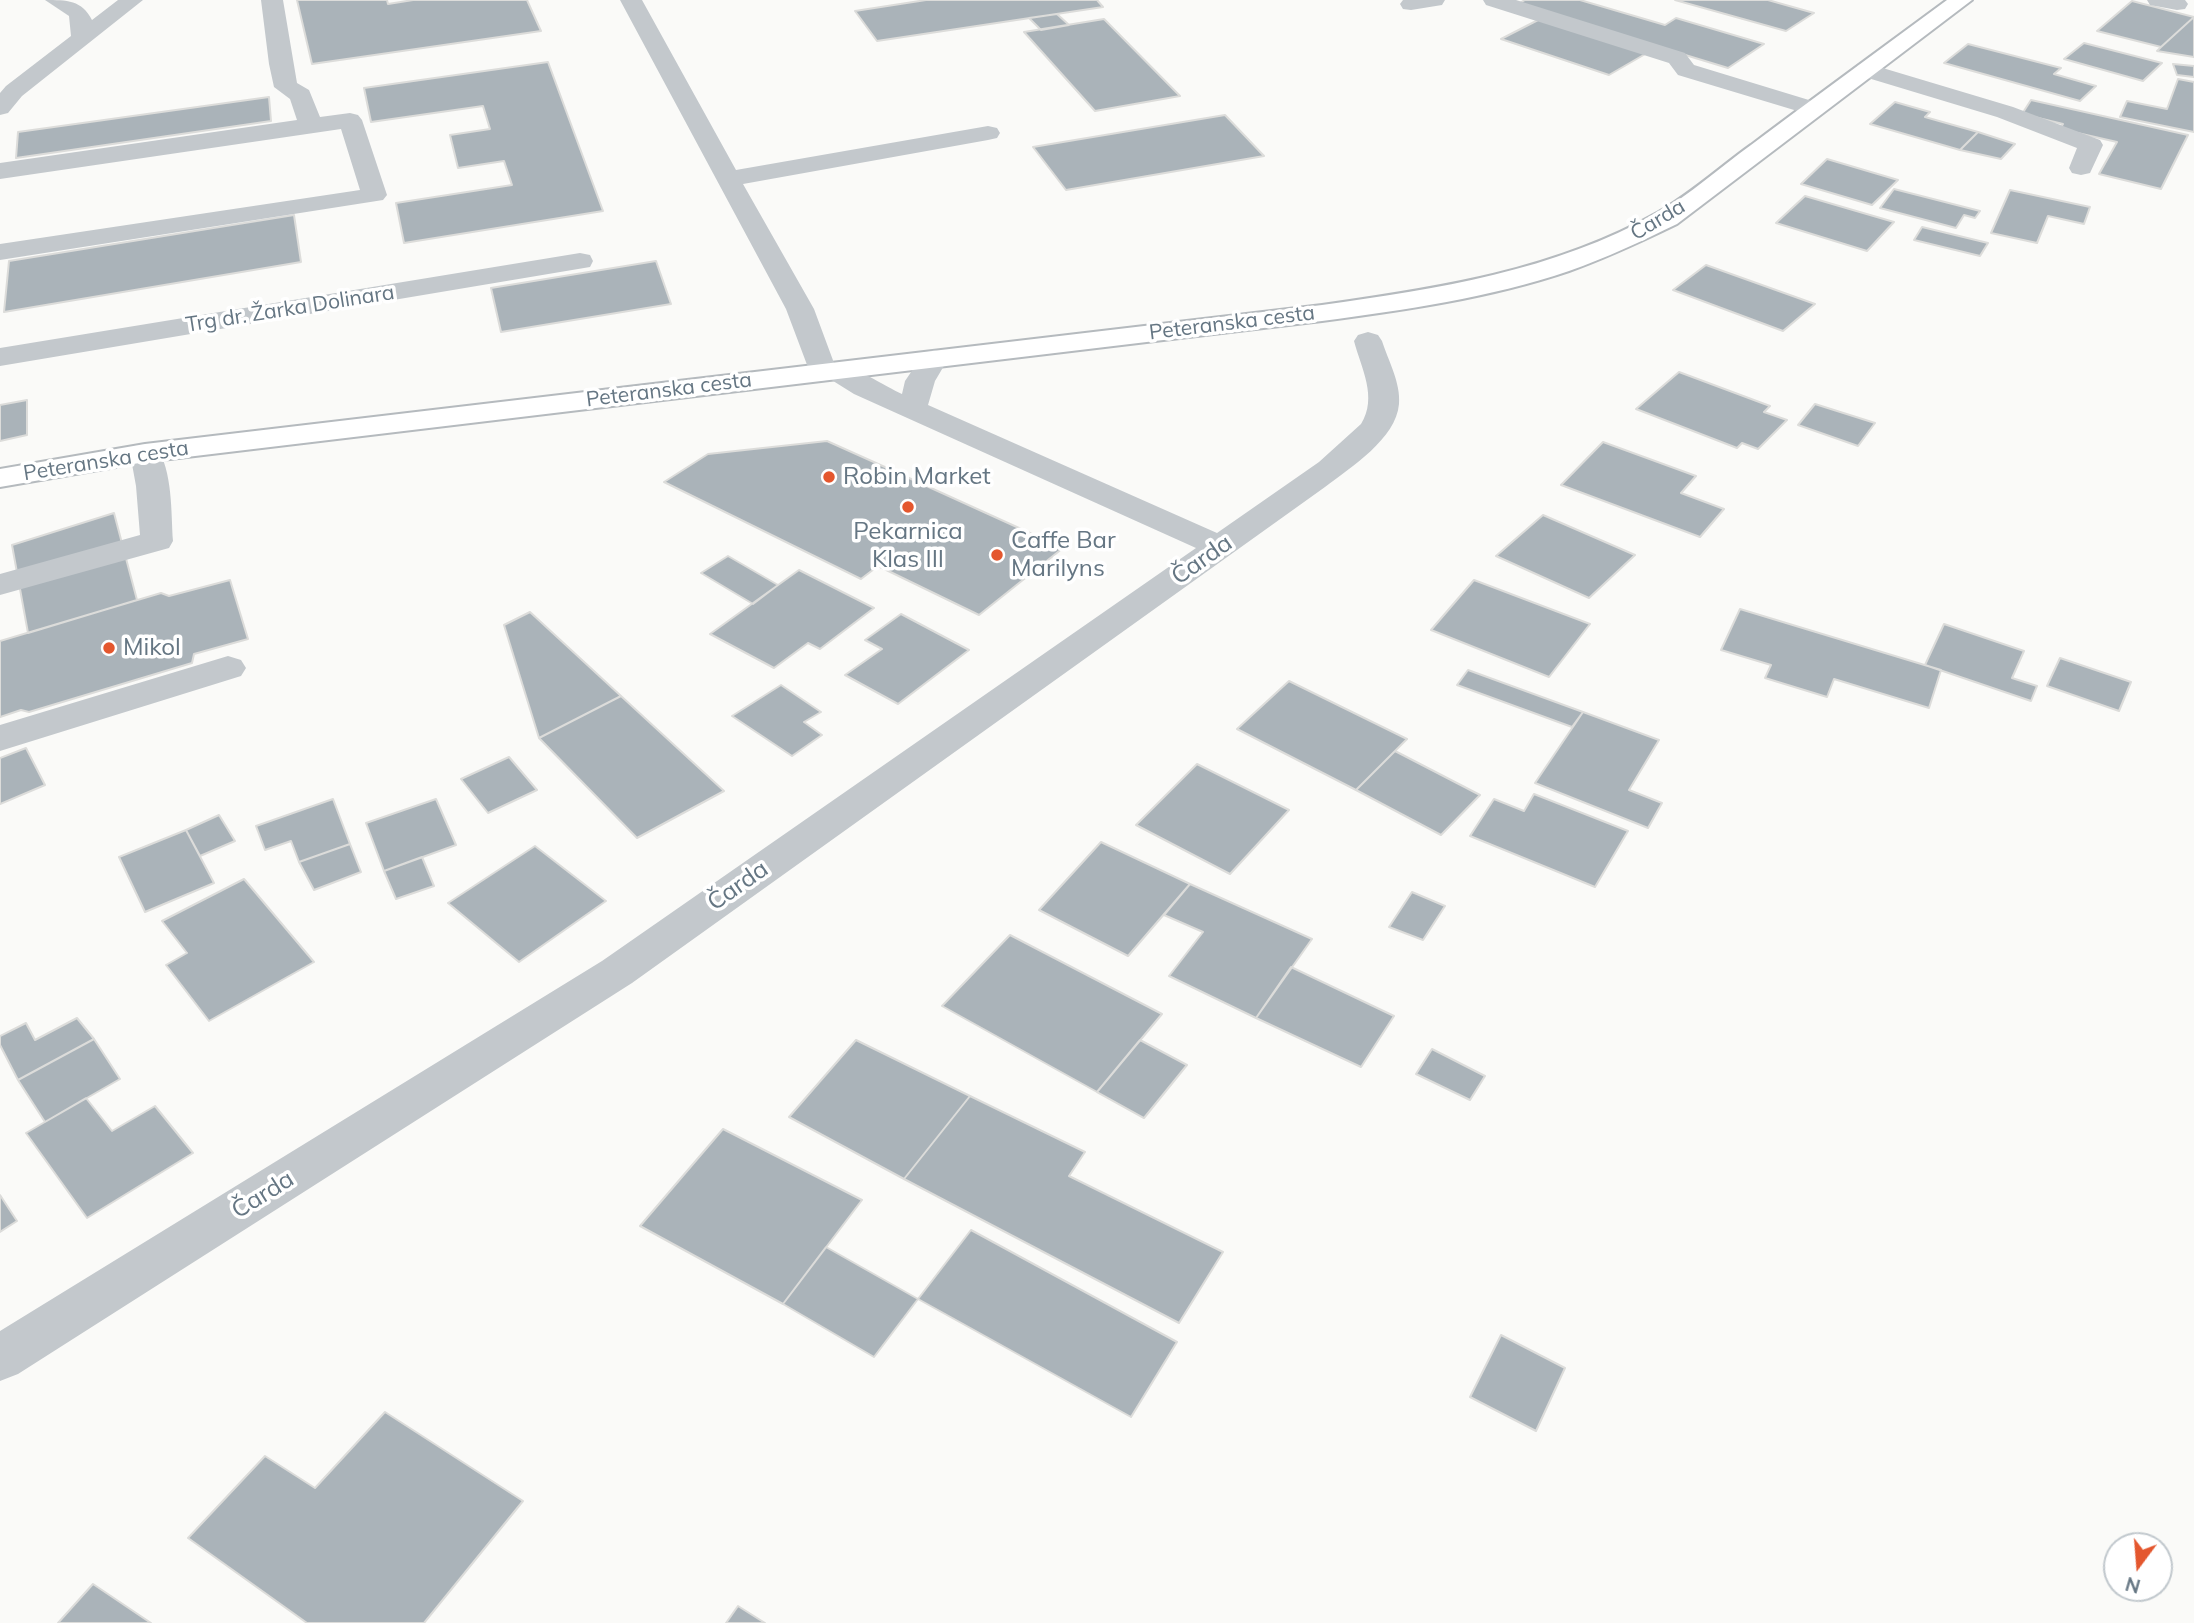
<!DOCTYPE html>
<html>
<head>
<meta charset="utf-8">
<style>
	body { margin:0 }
	#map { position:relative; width:2194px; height:1623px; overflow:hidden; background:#fafaf8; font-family:Mulish,sans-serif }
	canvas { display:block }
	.north { position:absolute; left:2103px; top:1532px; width:70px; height:70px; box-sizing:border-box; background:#fff; border:2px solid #c1c8cd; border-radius:50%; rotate:196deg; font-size:19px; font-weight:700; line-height:28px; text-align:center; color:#657683 }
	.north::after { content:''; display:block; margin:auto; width:24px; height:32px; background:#e4572e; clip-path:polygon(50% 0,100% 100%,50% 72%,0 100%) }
</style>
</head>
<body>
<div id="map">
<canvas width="2194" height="1623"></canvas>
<div class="north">N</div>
</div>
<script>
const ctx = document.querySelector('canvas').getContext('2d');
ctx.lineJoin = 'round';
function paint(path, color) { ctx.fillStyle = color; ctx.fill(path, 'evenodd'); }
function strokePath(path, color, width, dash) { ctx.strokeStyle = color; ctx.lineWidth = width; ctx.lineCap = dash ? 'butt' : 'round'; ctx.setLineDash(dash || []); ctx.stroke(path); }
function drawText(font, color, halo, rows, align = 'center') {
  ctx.font = font + ' Mulish,sans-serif'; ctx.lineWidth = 7; ctx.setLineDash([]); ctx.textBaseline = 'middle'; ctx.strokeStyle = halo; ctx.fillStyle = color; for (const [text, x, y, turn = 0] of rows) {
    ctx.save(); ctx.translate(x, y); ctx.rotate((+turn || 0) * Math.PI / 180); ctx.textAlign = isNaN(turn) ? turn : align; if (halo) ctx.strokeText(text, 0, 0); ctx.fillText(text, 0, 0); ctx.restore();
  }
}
const building = new Path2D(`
	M 297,0 L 387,0 L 388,4 L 413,0 L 527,0 L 541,31 L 312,64 Z
	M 926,0 L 1097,0 L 1103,7 L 877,41 L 855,11 Z
	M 1525,0 L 1580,0 L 1665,25 L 1676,18 L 1764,44 L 1728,68 L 1518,4 Z
	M 1675,0 L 1768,0 L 1814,13 L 1786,31 Z
	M 2132,1 L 2194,17 L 2161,47 L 2097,31 Z
	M 1057,14 L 1069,25 L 1041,30 L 1029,18 Z
	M 2194,17 L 2194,57 L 2157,51 L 2161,47 Z
	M 1104,19 L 1180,96 L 1095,111 L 1024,32 Z
	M 1540,19 L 1647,53 L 1609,75 L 1501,39 Z
	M 2084,43 L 2162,63 L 2143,81 L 2064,59 Z
	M 1968,44 L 2061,68 L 2054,74 L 2096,86 L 2080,101 L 1944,63 Z
	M 548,62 L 603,211 L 404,243 L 396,203 L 512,185 L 504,161 L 458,168 L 450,135 L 490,129 L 483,106 L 371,122 L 364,88 Z
	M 2173,64 L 2194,66 L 2194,77 L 2177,75 Z
	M 2178,79 L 2194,82 L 2194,132 L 2120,117 L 2127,101 L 2167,109 Z
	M 269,97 L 271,121 L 16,158 L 18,132 Z
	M 2031,100 L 2188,135 L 2161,189 L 2099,174 L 2117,142 L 2060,129 L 2063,124 L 2022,114 Z
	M 1895,102 L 1930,112 L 1925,117 L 1978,132 L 1960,150 L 1870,124 Z
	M 1225,115 L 1264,156 L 1066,190 L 1033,147 Z
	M 1978,132 L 2015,144 L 2001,159 L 1960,150 Z
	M 1827,159 L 1898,180 L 1872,205 L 1801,184 Z
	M 1894,189 L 1980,211 L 1975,218 L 1964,215 L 1956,228 L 1880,208 Z
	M 2010,190 L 2090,207 L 2084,224 L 2048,216 L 2037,243 L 1991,233 Z
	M 1805,196 L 1894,222 L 1867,251 L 1776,223 Z
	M 294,215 L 301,262 L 4,312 L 9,261 Z
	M 1922,227 L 1988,243 L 1980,256 L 1914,240 Z
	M 656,261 L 671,304 L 501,332 L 491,288 Z
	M 1706,265 L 1815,304 L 1783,331 L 1673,290 Z
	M 1679,372 L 1770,406 L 1764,412 L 1787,420 L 1758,449 L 1742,443 L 1737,448 L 1636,409 Z
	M 27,400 L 27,435 L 0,441 L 0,405 Z
	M 1815,404 L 1875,423 L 1858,446 L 1798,425 Z
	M 827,441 L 876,463 L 1063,548 L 979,615 L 878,566 L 861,579 L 664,482 L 708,454 Z
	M 1603,442 L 1696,476 L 1681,493 L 1724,509 L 1700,537 L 1561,485 Z
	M 114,513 L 137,600 L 28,633 L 12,545 Z
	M 1543,515 L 1635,555 L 1589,598 L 1496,556 Z
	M 728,556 L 778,585 L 753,604 L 701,573 Z
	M 799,570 L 874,608 L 820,649 L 808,643 L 774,668 L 710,634 Z
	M 230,580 L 248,639 L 194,654 L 192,663 L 29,712 L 21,710 L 0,717 L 0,641 L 161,593 L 169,596 Z
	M 1474,580 L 1590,624 L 1549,677 L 1431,630 Z
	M 1740,609 L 1941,670 L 1929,708 L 1834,679 L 1827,697 L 1765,678 L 1771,665 L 1721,650 Z
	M 530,612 L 621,696 L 539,738 L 504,625 Z
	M 901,614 L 969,650 L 898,704 L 845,675 L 882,649 L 865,640 Z
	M 1944,624 L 2024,651 L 2012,678 L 2037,686 L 2031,701 L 1925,665 Z
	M 2060,658 L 2131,682 L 2119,711 L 2047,686 Z
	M 1468,670 L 1583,712 L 1572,727 L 1457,685 Z
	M 1289,681 L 1407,739 L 1356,790 L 1237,729 Z
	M 781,685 L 821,712 L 804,722 L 822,735 L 792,756 L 732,716 Z
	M 621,696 L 724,791 L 637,838 L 539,738 Z
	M 1583,712 L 1659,740 L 1629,790 L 1662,803 L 1648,828 L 1535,783 Z
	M 26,748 L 45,785 L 0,804 L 0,758 Z
	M 1395,751 L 1480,795 L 1441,835 L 1356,790 Z
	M 509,757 L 537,790 L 488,813 L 461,779 Z
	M 1197,764 L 1289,810 L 1230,874 L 1136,825 Z
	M 1534,794 L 1628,831 L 1595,887 L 1470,836 L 1494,799 L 1524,811 Z
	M 333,799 L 350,844 L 299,862 L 291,841 L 265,850 L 256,826 Z
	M 436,799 L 456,845 L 384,871 L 366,823 Z
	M 219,815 L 235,841 L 200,856 L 186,830 Z
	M 186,830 L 214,883 L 145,912 L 119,857 Z
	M 1101,842 L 1190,884 L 1128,956 L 1039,910 Z
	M 350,844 L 361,872 L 314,890 L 299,862 Z
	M 535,846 L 606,901 L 519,962 L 448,903 Z
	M 422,857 L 434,886 L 396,899 L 384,871 Z
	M 244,879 L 314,962 L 209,1021 L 166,965 L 187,953 L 162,921 Z
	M 1190,884 L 1312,939 L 1256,1018 L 1169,976 L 1203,932 L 1164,915 Z
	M 1412,892 L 1445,906 L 1423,940 L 1389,927 Z
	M 1010,935 L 1162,1014 L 1097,1092 L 942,1006 Z
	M 1291,967 L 1394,1016 L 1361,1067 L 1256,1018 Z
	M 77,1018 L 94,1039 L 18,1080 L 0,1045 L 0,1036 L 26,1023 L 35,1040 Z
	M 94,1039 L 120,1079 L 45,1122 L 18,1080 Z
	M 856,1040 L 970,1096 L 904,1179 L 789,1117 Z
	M 1140,1040 L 1187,1065 L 1144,1118 L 1097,1092 Z
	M 1432,1049 L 1485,1076 L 1470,1100 L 1416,1074 Z
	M 970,1096 L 1085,1152 L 1069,1176 L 1223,1252 L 1179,1323 L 904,1179 Z
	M 86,1098 L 112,1131 L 155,1106 L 193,1153 L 87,1218 L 26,1133 Z
	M 723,1129 L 862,1200 L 783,1304 L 640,1226 Z
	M 0,1195 L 17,1221 L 0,1232 Z
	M 971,1230 L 1177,1342 L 1131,1417 L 918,1299 Z
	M 826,1247 L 918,1299 L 874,1357 L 783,1304 Z
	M 1501,1335 L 1565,1368 L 1536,1431 L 1470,1397 Z
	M 385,1412 L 523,1501 L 424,1623 L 307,1623 L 188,1538 L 265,1456 L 315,1488 Z
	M 93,1584 L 151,1623 L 58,1623 Z
	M 738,1606 L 765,1623 L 726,1623 Z`);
paint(building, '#aab3b9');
strokePath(building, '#dcdcda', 2);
const major = new Path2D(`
	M 1947,0 L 1972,0 L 1677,224 C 1642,241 1606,258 1569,271 C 1489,298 1405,310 1322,321 L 145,462 L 0,487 L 0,469 L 145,444 L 1322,305 C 1437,289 1554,271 1657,213 C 1690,195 1720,167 1751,145 C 1816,96 1882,48 1947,0 Z`);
strokePath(major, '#b5babe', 4);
paint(new Path2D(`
	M 45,0 C 67,0 82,0 92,20 L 118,0 L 143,0 L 22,96 L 8,113 L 0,115 L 0,93 L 6,86 L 71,36 L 69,16 Z
	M 261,0 L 283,0 L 297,83 L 309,90 L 320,117 L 350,113 L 358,115 L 362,120 L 387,195 L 383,200 L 0,260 L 0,244 L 360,190 L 341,129 L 0,179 L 0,163 L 297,120 L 290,99 L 274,87 L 269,64 Z
	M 620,0 L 642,0 L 736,170 L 988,126 L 997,128 L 1000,133 L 997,138 L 988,140 L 743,184 L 814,309 L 834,363 C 848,362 886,387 902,394 L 905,381 L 924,353 L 934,350 L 944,353 L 948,359 L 935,381 L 928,405 L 1217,533 L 1319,462 L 1361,424 C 1378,397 1361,368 1354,341 L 1358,335 L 1368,332 L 1378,335 L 1382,341 C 1388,360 1401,383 1399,404 C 1396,439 1351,467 1325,487 L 632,983 L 18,1374 L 0,1381 L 0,1331 L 602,961 L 1196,548 L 854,394 L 830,379 L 822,381 L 812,378 L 786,309 Z
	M 1403,0 L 1445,0 L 1442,5 L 1411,10 L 1403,9 L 1400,4 Z
	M 1483,0 L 1516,0 L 1685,53 L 1694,65 L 1822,104 L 1826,109 L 1822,114 L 1814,116 L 1678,75 L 1669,63 L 1486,5 Z
	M 2147,0 L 2185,0 L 2188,4 L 2185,9 L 2177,10 L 2150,5 Z
	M 1866,63 L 2013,107 L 2100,140 L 2103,145 L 2090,173 L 2081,175 L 2072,173 L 2069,168 L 2077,148 L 1997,117 L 1858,75 L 1855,70 L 1858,65 Z
	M 580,253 L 590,255 L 593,261 L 590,267 L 0,366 L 0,348 Z
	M 145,444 L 156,446 C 173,471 171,512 173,541 L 169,548 L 0,595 L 0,574 L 140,535 L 136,486 L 130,453 L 134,446 Z
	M 228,656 L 241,660 L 246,668 L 241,676 L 0,751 L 0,725 Z`), '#c3c8cc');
paint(major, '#fff');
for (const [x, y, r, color] of [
	[829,477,7,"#e4572e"],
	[908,507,7,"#e4572e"],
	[997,555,7,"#e4572e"],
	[109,648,7,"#e4572e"]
]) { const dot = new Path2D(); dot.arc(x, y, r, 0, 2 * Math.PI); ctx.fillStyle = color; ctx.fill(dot); strokePath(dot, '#fff', 2.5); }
drawText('21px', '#657683', '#fff', [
	["Čarda",1658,220,-31],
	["Trg dr. Žarka Dolinara",290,309,-9],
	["Peteranska cesta",1232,323,-7],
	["Peteranska cesta",669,390,-7],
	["Peteranska cesta",106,461,-9]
]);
drawText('24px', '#657683', '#fff', [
	["Robin Market",843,477],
	["Pekarnica",908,532,"center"],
	["Klas III",908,560,"center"],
	["Caffe Bar",1011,541],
	["Marilyns",1011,569],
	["Mikol",123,648]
], 'left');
drawText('24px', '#657683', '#fff', [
	["Čarda",1202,560,-35],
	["Čarda",738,886,-35],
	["Čarda",263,1195,-32]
]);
</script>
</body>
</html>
